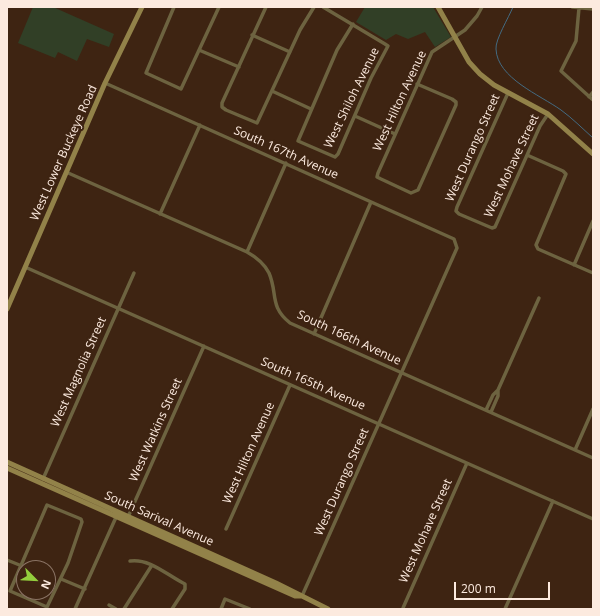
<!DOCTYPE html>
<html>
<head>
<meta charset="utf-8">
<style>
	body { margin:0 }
	#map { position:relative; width:600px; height:616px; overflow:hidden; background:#3e2412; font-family:"Open Sans",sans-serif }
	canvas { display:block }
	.frame { position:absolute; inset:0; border:8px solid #fceadf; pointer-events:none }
	.north { position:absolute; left:16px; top:560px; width:40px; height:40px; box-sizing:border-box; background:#3e2412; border:1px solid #8a7364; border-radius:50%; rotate:114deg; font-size:11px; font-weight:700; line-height:16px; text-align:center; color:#fceadf }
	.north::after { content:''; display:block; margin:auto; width:14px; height:18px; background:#93cd3d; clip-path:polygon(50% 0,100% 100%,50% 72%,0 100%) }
	.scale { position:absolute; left:454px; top:582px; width:96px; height:18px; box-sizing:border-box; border:2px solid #fceadf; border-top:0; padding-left:5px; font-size:12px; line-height:14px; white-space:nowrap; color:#fceadf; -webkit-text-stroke:3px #3e2412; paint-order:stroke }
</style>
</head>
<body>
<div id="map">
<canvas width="600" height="616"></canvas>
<div class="frame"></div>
<div class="north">N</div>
<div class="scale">200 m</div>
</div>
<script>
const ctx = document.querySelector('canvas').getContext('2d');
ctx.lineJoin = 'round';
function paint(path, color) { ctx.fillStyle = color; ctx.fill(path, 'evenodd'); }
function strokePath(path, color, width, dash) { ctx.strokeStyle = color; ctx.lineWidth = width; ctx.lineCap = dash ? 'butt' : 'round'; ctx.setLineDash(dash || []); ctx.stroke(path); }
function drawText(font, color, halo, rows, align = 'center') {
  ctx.font = font + ' "Open Sans",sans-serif'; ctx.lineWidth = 4; ctx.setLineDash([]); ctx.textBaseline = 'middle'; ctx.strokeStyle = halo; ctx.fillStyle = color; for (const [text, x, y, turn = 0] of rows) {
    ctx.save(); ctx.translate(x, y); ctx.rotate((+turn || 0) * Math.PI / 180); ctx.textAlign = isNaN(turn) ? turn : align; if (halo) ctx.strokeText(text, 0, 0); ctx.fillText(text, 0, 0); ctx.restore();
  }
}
paint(new Path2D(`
	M 33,7 L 53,7 L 114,34 L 109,47 L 87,39 L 77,61 L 58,52 L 55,58 L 18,43 Z
	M 365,7 L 433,7 L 451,37 L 435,47 L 425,32 L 408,39 L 396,34 L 386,40 L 356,22 Z`), '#313f26');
strokePath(new Path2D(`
	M 513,7 C 509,17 495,40 496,49 C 497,78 540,95 561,110 C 572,118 582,128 593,138`), '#446b82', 1);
strokePath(new Path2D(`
	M 174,7 L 146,73 L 181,89 L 219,7
	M 266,7 L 222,103 L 222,107 L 226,110 L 257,123 L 300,30 L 314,7
	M 323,7 L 385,44 L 388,46 L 371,78 L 338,154 L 335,157 L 298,141 L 337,50 L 353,24
	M 572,7 L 593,9
	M 579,8 L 576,41 L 561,71 L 593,100
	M 252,35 L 290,52
	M 199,50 L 239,67
	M 105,83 L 454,239 L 457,248 L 302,596
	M 417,84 L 452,99 L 456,102 L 456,105 L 418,190 L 411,193 L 381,179 L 377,177 L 378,173 L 432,52 L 465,30 L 477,16 L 482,7
	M 272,91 L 311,109
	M 508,93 L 457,207 L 456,211 L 459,214 L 492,228 L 495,227 L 540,126 L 548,114
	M 589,97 L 593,92
	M 355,116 L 395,134
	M 527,155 L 563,171 L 566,174 L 536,245 L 538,249 L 593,273
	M 66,172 L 247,252 C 256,257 264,263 269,273 C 278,294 269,306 290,323 L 593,458
	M 160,214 L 200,125
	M 247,252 L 286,163
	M 574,265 L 593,221
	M 25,267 L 593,519
	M 314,334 L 371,202
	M 486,410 L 493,395 L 498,390 L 539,298
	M 491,412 L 498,396 L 498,390
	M 575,450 L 593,409
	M 43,479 L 134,273
	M 47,505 L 81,519 L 82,522 L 68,563 L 47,607 L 10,591 Z
	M 128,517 L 204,346
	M 226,529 L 290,385
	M 7,560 L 22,566
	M 130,561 C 150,558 168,576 185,584 L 185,589 L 172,609
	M 61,579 L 85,589
	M 109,605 L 116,609
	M 403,608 L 467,463
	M 75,609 L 117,515
	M 124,609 L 152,565
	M 221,609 L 225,599 L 250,609
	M 505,609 L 553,501`), '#6d6340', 3.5);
strokePath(new Path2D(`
	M 438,7 L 469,62 L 480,74 L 494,85 L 548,114 L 593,154
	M 7,309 L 105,83 L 142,7
	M 7,462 L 276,583 L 328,609
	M 7,468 L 295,596 L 302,596`), '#928249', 5);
drawText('12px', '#fceadf', '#3e2412', [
	["West Shiloh Avenue",352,98,-64],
	["West Hilton Avenue",400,101,-65],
	["West Durango Street",473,148,-66],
	["West Lower Buckeye Road",64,153,-66],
	["South 167th Avenue",286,153,24],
	["West Mohave Street",512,166,-65],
	["South 166th Avenue",349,338,25],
	["West Magnolia Street",79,372,-66],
	["South 165th Avenue",313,384,24],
	["West Watkins Street",156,430,-66],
	["West Hilton Avenue",249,453,-66],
	["West Durango Street",342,482,-66],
	["South Sarival Avenue",159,519,24],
	["West Mohave Street",426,531,-66]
]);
</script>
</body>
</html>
